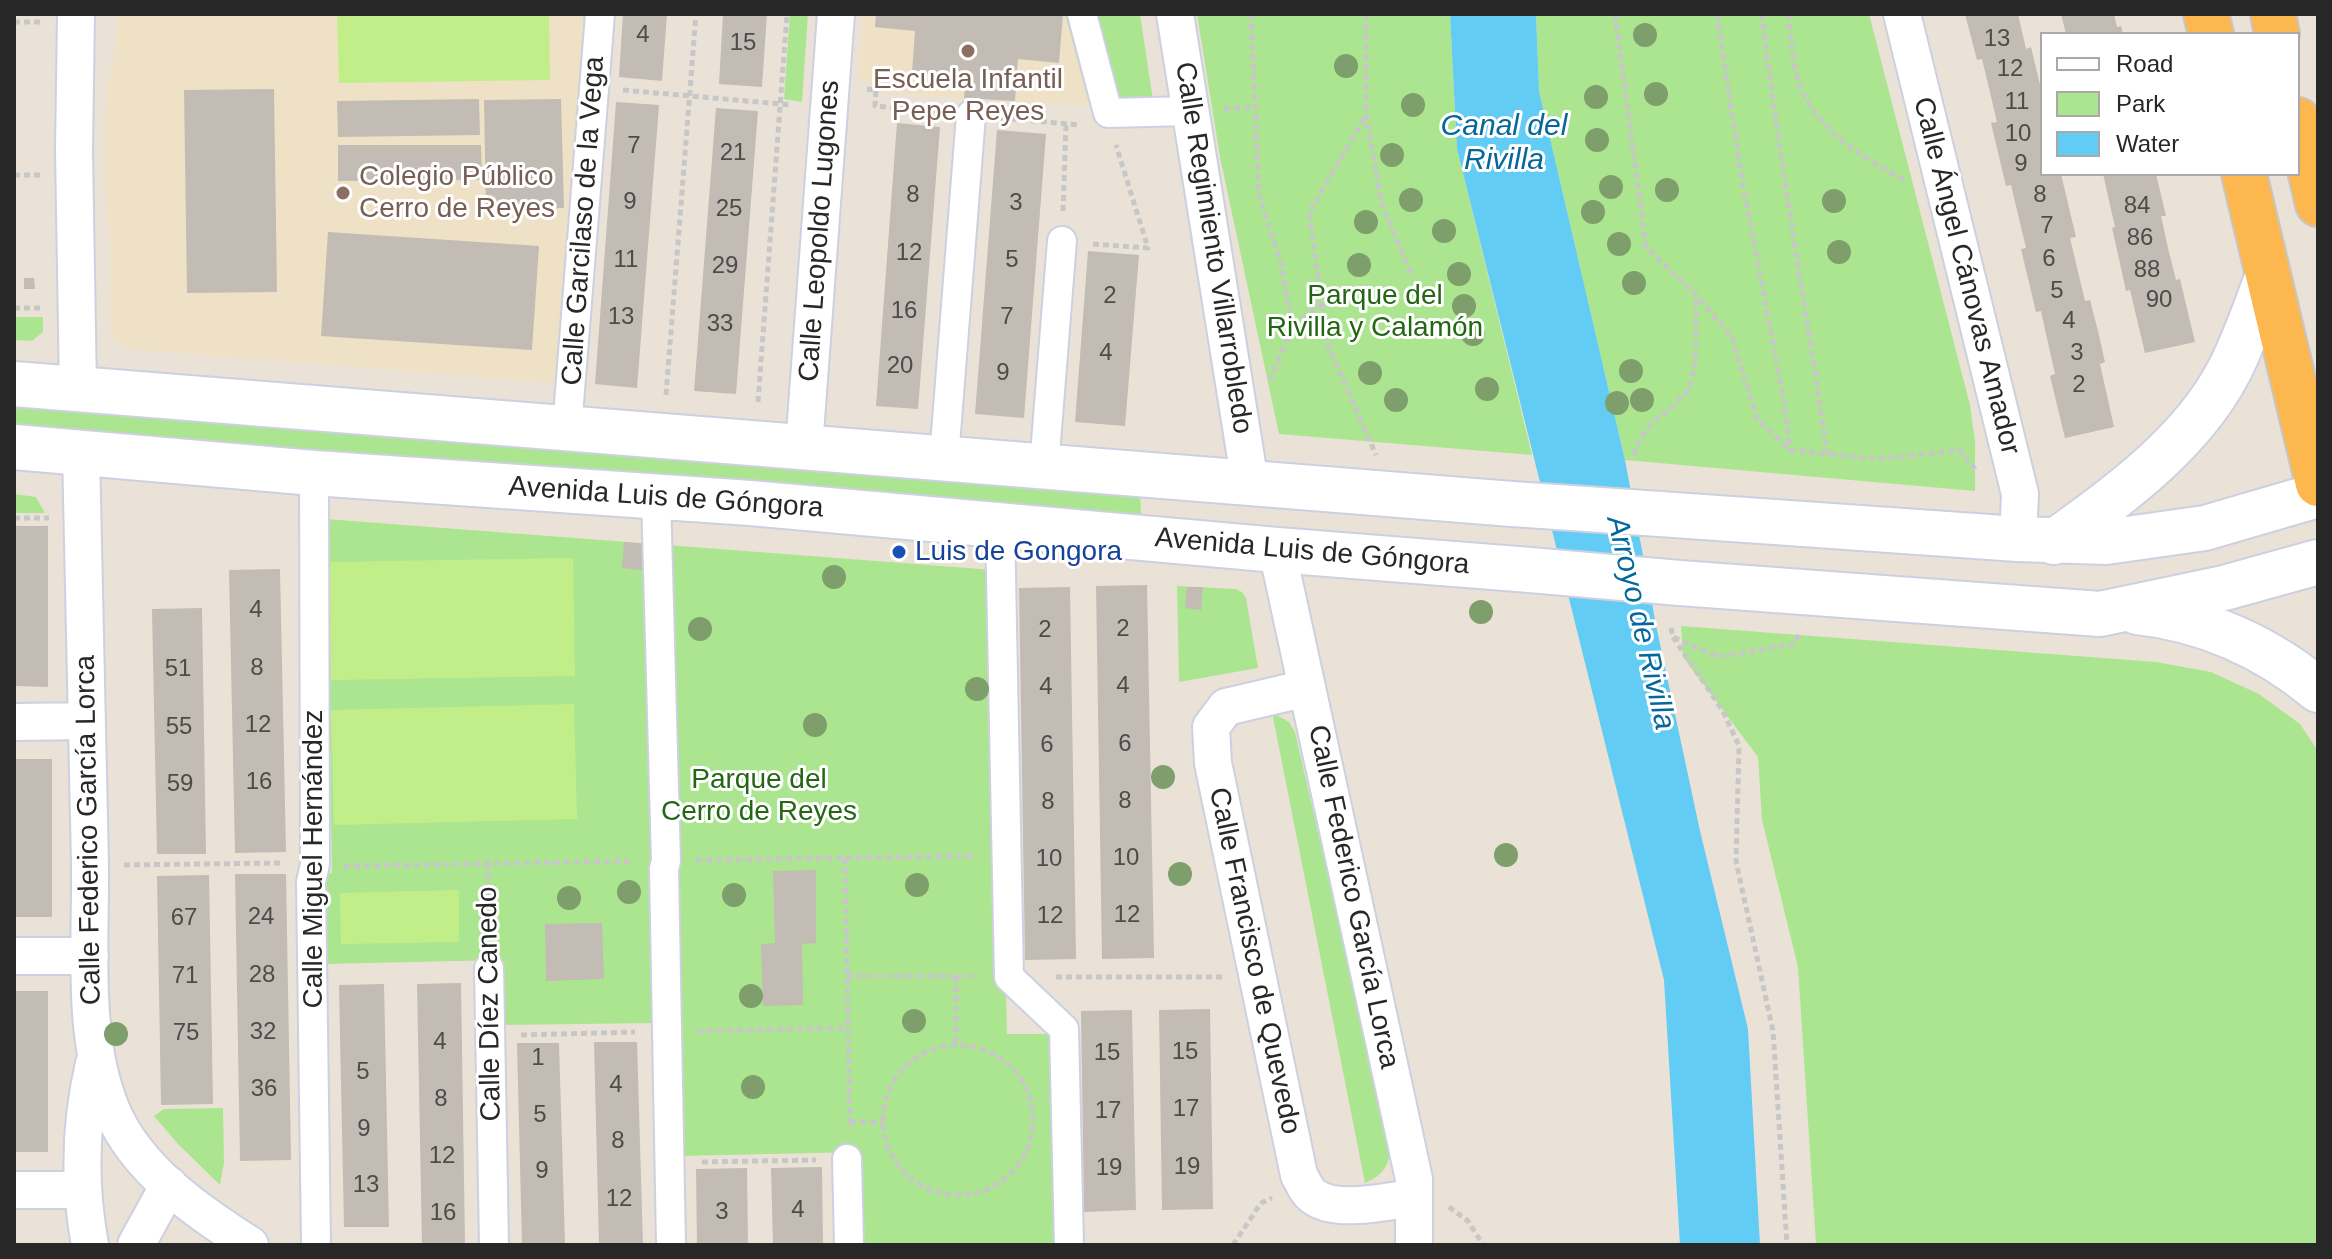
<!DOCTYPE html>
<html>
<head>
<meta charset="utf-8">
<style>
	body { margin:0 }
	#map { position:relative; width:2332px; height:1259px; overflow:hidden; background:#ebe2d7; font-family:Helvetica,sans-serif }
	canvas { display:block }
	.frame { position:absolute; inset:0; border:16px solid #272727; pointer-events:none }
	.legend { position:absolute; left:2040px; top:32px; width:260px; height:144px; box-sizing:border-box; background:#fff; border:2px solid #a9a9a9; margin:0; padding:10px 14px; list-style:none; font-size:24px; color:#272727 }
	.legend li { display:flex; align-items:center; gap:16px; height:40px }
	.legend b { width:40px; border:2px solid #a9a9a9 }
</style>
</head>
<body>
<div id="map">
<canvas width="2332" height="1259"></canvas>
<div class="frame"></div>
<ul class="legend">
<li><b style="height:10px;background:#fff"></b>Road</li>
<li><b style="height:22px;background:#ace58f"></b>Park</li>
<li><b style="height:22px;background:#62ccf4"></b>Water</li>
</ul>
</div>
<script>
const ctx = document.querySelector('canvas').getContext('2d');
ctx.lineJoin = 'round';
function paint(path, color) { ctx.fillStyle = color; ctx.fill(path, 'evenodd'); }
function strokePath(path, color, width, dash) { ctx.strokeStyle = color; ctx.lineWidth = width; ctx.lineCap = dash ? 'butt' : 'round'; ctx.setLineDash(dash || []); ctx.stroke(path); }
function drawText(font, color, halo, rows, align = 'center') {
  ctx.font = font + ' Helvetica,sans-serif'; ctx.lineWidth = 6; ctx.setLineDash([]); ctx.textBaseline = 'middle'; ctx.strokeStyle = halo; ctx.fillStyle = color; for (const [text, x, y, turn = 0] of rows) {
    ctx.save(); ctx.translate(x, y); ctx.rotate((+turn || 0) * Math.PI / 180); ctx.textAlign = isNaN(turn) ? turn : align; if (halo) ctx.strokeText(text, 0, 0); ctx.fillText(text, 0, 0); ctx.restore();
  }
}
paint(new Path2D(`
	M 120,14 L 594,14 L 565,384 L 128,349 L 118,344 L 110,330 L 110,239 L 106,203 L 104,137 L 109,82 Z
	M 863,14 L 1065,14 L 1090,106 L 882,93 L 882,83 L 858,81 Z`), '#eee1c5');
paint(new Path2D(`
	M 790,14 L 808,14 L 802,102 L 784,99 Z
	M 1065,14 L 1140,14 L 1155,114 L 1090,106 Z
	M 1197,14 L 1450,14 L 1457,149 L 1532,455 L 1279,434 L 1220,157 Z
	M 1536,14 L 1869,14 L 1970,405 L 1975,442 L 1975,491 L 1625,460 L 1539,91 Z
	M 14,317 L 43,317 L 43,332 L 32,341 L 14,340 Z
	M 14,404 L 1140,491 L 1141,516 L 14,430 Z
	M 14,494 L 36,497 L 45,513 L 14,513 Z
	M 326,519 L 994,570 L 998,609 L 1007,1034 L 1061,1034 L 1065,1245 L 860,1245 L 858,1152 L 682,1156 L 658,1023 L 503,1025 L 501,960 L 326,964 L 323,874 L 332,873 Z
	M 1177,586 L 1235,589 L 1242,592 L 1246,598 L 1258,668 L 1179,682 Z
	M 1681,626 L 2156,662 L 2211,672 L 2259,694 L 2300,724 L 2318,751 L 2318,1245 L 1816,1245 L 1798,967 L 1762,820 L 1758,757 L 1683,657 Z
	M 1272,712 L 1289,722 L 1295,732 L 1390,1145 C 1391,1163 1383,1176 1365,1183 Z
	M 223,1108 L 224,1163 L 220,1185 L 178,1144 L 154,1116 L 164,1109 Z`), '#ace58f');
paint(new Path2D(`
	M 337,14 L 549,14 L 550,80 L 339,83 Z
	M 573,558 L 575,676 L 331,680 L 329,562 Z
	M 574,704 L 577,819 L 334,825 L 331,710 Z
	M 459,890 L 459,942 L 341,944 L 340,893 Z`), '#c2ee8a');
paint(new Path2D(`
	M 1450,14 L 1536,14 L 1539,91 L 1625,460 L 1657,630 L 1700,831 L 1748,1029 L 1760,1245 L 1680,1245 L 1664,980 L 1457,149 Z`), '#62ccf4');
paint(new Path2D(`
	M 623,14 L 667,14 L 662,81 L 619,77 Z
	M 723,14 L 767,14 L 762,87 L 719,84 Z
	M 876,14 L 1063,14 L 1059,63 L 1018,59 L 1015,101 L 964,98 L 966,75 L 912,72 L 915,31 L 875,27 Z
	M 1965,14 L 2018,14 L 2026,49 L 2031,47 L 2042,93 L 2042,174 L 2061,174 L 2076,237 L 2070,238 L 2085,301 L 2090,300 L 2098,331 L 2105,362 L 2100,364 L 2114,427 L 2065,438 L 2050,376 L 2055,374 L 2048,343 L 2041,311 L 2036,312 L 2021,249 L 2026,248 L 2011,185 L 2006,186 L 1991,123 L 1997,122 L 1982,59 L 1977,60 Z
	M 2061,14 L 2114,14 L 2117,27 L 2121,26 L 2123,34 L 2066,34 Z
	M 274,89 L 277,292 L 187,293 L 184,90 Z
	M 479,99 L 480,135 L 338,137 L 337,101 Z
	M 561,99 L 564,208 L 486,209 L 484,100 Z
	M 616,102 L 659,105 L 637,388 L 595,384 Z
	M 716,108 L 758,111 L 736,394 L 694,391 Z
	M 897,123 L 940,127 L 918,409 L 876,406 Z
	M 997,130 L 1046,134 L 1024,418 L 975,414 Z
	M 338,145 L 481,145 L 482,180 L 338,181 Z
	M 2103,174 L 2156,174 L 2166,216 L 2161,216 L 2168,248 L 2176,280 L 2180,279 L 2195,342 L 2145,353 L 2130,290 L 2126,291 L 2119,259 L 2112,228 L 2115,227 Z
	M 328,232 L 539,246 L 532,350 L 321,336 Z
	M 1088,251 L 1139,255 L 1125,426 L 1075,422 Z
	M 24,278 L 34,278 L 35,289 L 24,289 Z
	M 14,526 L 48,526 L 48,687 L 14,686 Z
	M 624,542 L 651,544 L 648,571 L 622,568 Z
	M 280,569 L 286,852 L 235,853 L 229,570 Z
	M 1147,585 L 1154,958 L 1102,959 L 1096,586 Z
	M 1070,587 L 1076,959 L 1025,960 L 1019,588 Z
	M 1187,587 L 1203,587 L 1201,610 L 1185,608 Z
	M 202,608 L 206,854 L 157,854 L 152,609 Z
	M 14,759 L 52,759 L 52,917 L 14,917 Z
	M 816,870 L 816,943 L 802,944 L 803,1005 L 763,1006 L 761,944 L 775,943 L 773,871 Z
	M 235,874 L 286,874 L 291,1160 L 240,1161 Z
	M 209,875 L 213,1104 L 161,1105 L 157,876 Z
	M 602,923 L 604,979 L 546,981 L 545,924 Z
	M 461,983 L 465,1245 L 422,1245 L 417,984 Z
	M 384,984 L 389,1227 L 344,1227 L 339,985 Z
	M 14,991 L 48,991 L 48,1152 L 14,1152 Z
	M 1210,1009 L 1213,1209 L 1162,1210 L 1159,1010 Z
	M 1132,1010 L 1136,1210 L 1084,1212 L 1081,1011 Z
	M 594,1042 L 637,1042 L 643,1245 L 599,1245 Z
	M 517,1043 L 559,1043 L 565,1245 L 522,1245 Z
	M 822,1167 L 823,1245 L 773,1245 L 771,1168 Z
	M 747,1168 L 748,1245 L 697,1245 L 696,1169 Z`), '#c2bcb4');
const pedestrian = new Path2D(`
	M 1082,14 L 1108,113 L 1191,111
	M 567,428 L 600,14
	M 944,458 L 971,115
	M 1044,467 L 1062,241
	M 314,473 L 315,864 L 311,882 L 316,1245
	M 656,496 L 666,861 L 664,869 L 671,1245
	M 1000,525 L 1009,977 L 1064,1029 L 1069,1245
	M 489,968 L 494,1245
	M 847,1159 L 849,1245`);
const minor = new Path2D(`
	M 76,14 L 74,151 L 78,389
	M 1175,14 L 1250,483
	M 1902,14 L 2020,494 L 2018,539
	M 804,447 L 836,14
	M 81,451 C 83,589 88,727 90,865 C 91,943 81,1038 112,1111 C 137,1170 198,1212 250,1245
	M 1277,550 L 1414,1179 L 1414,1245
	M 1307,688 L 1226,707 L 1211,727 L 1213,763 L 1299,1175 C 1303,1182 1307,1192 1313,1196 C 1336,1214 1386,1201 1414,1198
	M 14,722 L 87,721
	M 14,956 L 90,956
	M 14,1190 L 82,1190
	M 90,1245 C 79,1185 80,1123 94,1064
	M 136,1245 L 169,1185`);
const secondary = new Path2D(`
	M 14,384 L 1512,504
	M 14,447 L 314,473 L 750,503 L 1277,550 L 1530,570
	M 1660,514 L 2018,539 L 2106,542 L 2205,528 L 2318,495
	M 2054,542 C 2119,495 2191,444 2229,371 C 2245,340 2256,307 2268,275
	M 1680,583 L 2100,614 L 2224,588 L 2318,562
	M 2137,612 C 2204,619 2267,647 2318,690`);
const trunk = new Path2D(`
	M 2206,14 L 2211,34
	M 2273,14 L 2277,34
	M 2298,120 L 2318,204
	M 2244,174 L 2318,484`);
strokePath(pedestrian, '#ccd0e1', 32);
strokePath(minor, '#ccd0e1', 40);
strokePath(secondary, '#ccd0e1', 48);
strokePath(trunk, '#c7c7c7', 48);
strokePath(new Path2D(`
	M 1251,14 L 1259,195 L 1281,264 L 1292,327
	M 1366,14 L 1366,115 L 1382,205 L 1413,278
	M 1615,14 L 1646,247 L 1696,295 L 1732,337 L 1757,419 L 1790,450 L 1878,459 L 1960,450 L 1976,470
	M 1717,14 L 1742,180 L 1784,401 L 1790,450
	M 1762,14 C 1779,161 1806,307 1827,453
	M 1788,14 C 1791,38 1793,79 1806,99 C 1828,138 1868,160 1906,181
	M 14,22 L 41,22
	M 867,89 L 876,90 L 875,106 L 940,112
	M 623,90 L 792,105
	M 1224,109 L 1255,107
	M 1001,118 L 1079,125
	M 14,175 L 41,175
	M 1063,211 L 1066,124
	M 1093,244 L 1148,248 L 1116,145
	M 1322,304 L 1325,338 L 1376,455
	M 14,308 L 41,308
	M 1270,380 L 1292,327 L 1322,303 L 1309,213 L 1366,115
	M 666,395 L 696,14
	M 758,402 L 787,14
	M 1634,455 C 1645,419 1663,419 1685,394 C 1700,377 1695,318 1696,295
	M 14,518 L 49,518
	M 1671,628 L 1673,637 L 1718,657 L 1794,644 L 1801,631
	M 1673,637 L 1723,711 L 1739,746 L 1736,861 L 1773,1031 L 1787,1245
	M 845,858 L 850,1129
	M 696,860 L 974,856
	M 488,863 L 489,938
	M 124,865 L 282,863
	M 344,866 L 634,861
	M 847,976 L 978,976
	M 956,976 L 956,1045
	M 1056,977 L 1222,977
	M 697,1031 L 848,1028
	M 521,1035 L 635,1032
	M883 1120a75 75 0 1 1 150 0a75 75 0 1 1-150 0Z
	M 850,1122 L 883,1122
	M 702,1162 L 816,1160
	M 1449,1207 L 1468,1221 L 1483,1245
	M 1233,1245 L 1261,1203 L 1272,1198`), '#c7c7c7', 5, [6, 4]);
strokePath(pedestrian, '#fff', 28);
strokePath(minor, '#fff', 36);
strokePath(secondary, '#fff', 44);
strokePath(trunk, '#fcb74e', 44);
const secondaryBridge = new Path2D(`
	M 1512,504 L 1660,514
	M 1530,570 L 1680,583`);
strokePath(secondaryBridge, '#ccd0e1', 48, []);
strokePath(secondaryBridge, '#fff', 44);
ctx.fillStyle = '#7e9e6c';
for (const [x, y] of [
	[1645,35],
	[1346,66],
	[1656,94],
	[1596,97],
	[1413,105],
	[1597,140],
	[1392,155],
	[1611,187],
	[1667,190],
	[1411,200],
	[1834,201],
	[1593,212],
	[1366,222],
	[1444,231],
	[1619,244],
	[1839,252],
	[1359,265],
	[1459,274],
	[1634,283],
	[1464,306],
	[1473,334],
	[1631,371],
	[1370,373],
	[1487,389],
	[1396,400],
	[1642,400],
	[1617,403],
	[834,577],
	[1481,612],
	[700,629],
	[977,689],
	[815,725],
	[1163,777],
	[1506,855],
	[1180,874],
	[917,885],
	[629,892],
	[734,895],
	[569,898],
	[751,996],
	[914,1021],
	[116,1034],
	[753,1087]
]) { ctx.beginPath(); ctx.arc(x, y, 12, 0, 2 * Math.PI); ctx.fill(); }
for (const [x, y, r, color] of [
	[968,51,8,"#8d6e63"],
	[343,193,8,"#8d6e63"],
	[899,552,8,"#1a4fb4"]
]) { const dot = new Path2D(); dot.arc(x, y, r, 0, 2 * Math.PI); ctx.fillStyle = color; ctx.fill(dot); strokePath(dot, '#fff', 3); }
drawText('24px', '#4e4c4a', null, [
	["4",643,35],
	["13",1997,39],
	["15",743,43],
	["12",2010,69],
	["11",2017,102],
	["10",2018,134],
	["7",634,146],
	["21",733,153],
	["9",2021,164],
	["8",913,195],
	["8",2040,195],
	["9",630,202],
	["3",1016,203],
	["84",2137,206],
	["25",729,209],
	["7",2047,226],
	["86",2140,238],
	["12",909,253],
	["6",2049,259],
	["11",626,260],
	["5",1012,260],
	["29",725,266],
	["88",2147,270],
	["5",2057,291],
	["2",1110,296],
	["90",2159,300],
	["16",904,311],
	["13",621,317],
	["7",1007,317],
	["4",2069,321],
	["33",720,324],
	["4",1106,353],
	["3",2077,353],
	["20",900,366],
	["9",1003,373],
	["2",2079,385],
	["4",256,610],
	["2",1123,629],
	["2",1045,630],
	["8",257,668],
	["51",178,669],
	["4",1123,686],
	["4",1046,687],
	["12",258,725],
	["55",179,727],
	["6",1125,744],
	["6",1047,745],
	["16",259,782],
	["59",180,784],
	["8",1125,801],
	["8",1048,802],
	["10",1126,858],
	["10",1049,859],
	["12",1127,915],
	["12",1050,916],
	["24",261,917],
	["67",184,918],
	["28",262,975],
	["71",185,976],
	["32",263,1032],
	["75",186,1033],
	["4",440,1042],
	["15",1185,1052],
	["15",1107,1053],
	["1",538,1058],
	["5",363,1072],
	["4",616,1085],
	["36",264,1089],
	["8",441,1099],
	["17",1186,1109],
	["17",1108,1111],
	["5",540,1115],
	["9",364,1129],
	["8",618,1141],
	["12",442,1156],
	["19",1187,1167],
	["19",1109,1168],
	["9",542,1171],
	["13",366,1185],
	["12",619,1199],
	["4",798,1210],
	["3",722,1212],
	["16",443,1213]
]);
drawText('28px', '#785e54', '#fff', [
	["Escuela Infantil",968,80],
	["Pepe Reyes",968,112],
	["Colegio Público",359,177,"left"],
	["Cerro de Reyes",359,209,"left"]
]);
drawText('28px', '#272727', '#fff', [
	["Calle Garcilaso de la Vega",584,221,-86],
	["Calle Leopoldo Lugones",820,231,-86],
	["Calle Regimiento Villarrobledo",1213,248,81],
	["Calle Ángel Cánovas Amador",1966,276,76],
	["Avenida Luis de Góngora",666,498,4],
	["Avenida Luis de Góngora",1312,552,5],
	["Calle Federico García Lorca",89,830,-91],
	["Calle Miguel Hernández",314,859,-90],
	["Calle Federico García Lorca",1353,897,78],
	["Calle Francisco de Quevedo",1254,961,78],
	["Calle Díez Canedo",490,1004,-91]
]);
drawText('28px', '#256615', '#fff', [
	["Parque del",1375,296],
	["Rivilla y Calamón",1375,328],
	["Parque del",759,780],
	["Cerro de Reyes",759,812]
]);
drawText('28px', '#164399', '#fff', [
	["Luis de Gongora",915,552]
], 'left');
drawText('italic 30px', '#06679c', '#fff', [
	["Canal del",1504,127],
	["Rivilla",1504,161],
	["Arroyo de Rivilla",1640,623,77]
]);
</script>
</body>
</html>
